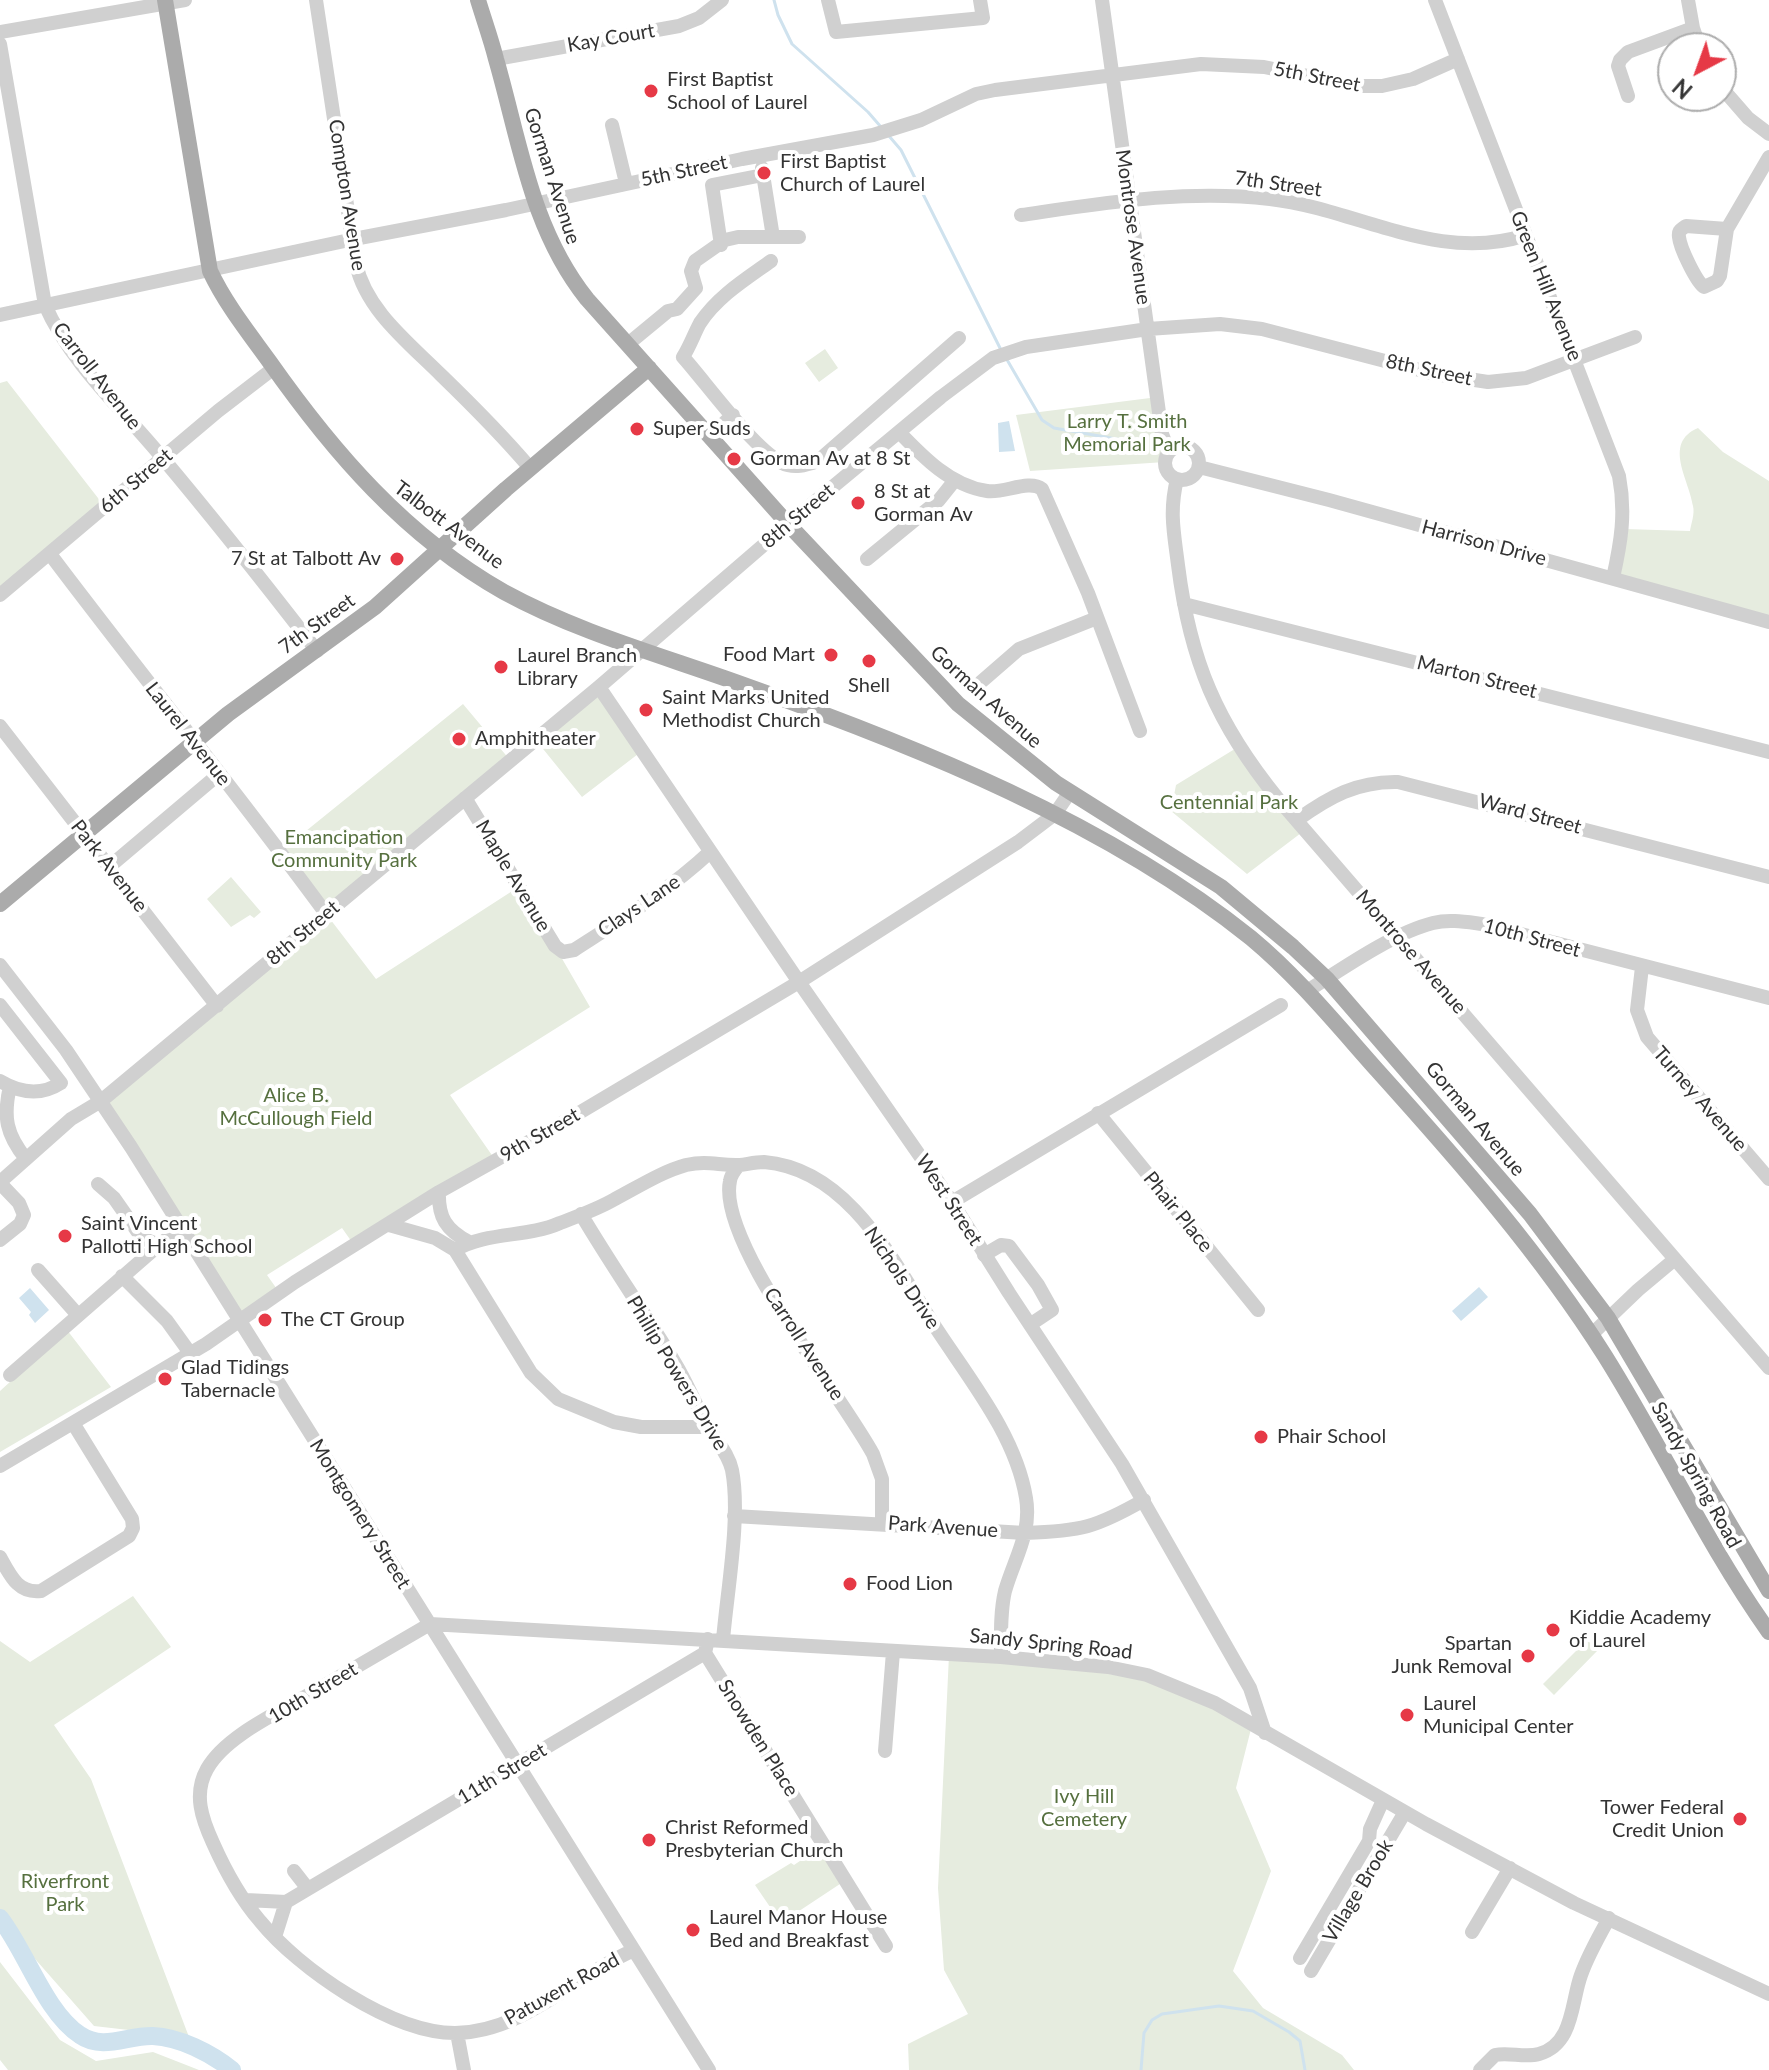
<!DOCTYPE html>
<html>
<head>
<meta charset="utf-8">
<style>
	body { margin:0 }
	#map { position:relative; width:1769px; height:2070px; overflow:hidden; background:#fff; font-family:Lato,sans-serif }
	canvas { display:block }
	.north { position:absolute; left:1657px; top:32px; width:80px; height:80px; box-sizing:border-box; background:#fff; border:2px solid #adadad; border-radius:50%; rotate:221deg; font-size:22px; font-weight:700; line-height:32px; text-align:center; color:#333 }
	.north::after { content:''; display:block; margin:auto; width:28px; height:36px; background:#e63946; clip-path:polygon(50% 0,100% 100%,50% 72%,0 100%) }
</style>
</head>
<body>
<div id="map">
<canvas width="1769" height="2070"></canvas>
<div class="north">N</div>
</div>
<script>
const ctx = document.querySelector('canvas').getContext('2d');
ctx.lineJoin = 'round';
function paint(path, color) { ctx.fillStyle = color; ctx.fill(path, 'evenodd'); }
function strokePath(path, color, width, dash) { ctx.strokeStyle = color; ctx.lineWidth = width; ctx.lineCap = dash ? 'butt' : 'round'; ctx.setLineDash(dash || []); ctx.stroke(path); }
function drawText(font, color, halo, rows, align = 'center') {
  ctx.font = font + ' Lato,sans-serif'; ctx.lineWidth = 8; ctx.setLineDash([]); ctx.textBaseline = 'middle'; ctx.strokeStyle = halo; ctx.fillStyle = color; for (const [text, x, y, turn = 0] of rows) {
    ctx.save(); ctx.translate(x, y); ctx.rotate((+turn || 0) * Math.PI / 180); ctx.textAlign = isNaN(turn) ? turn : align; if (halo) ctx.strokeText(text, 0, 0); ctx.fillText(text, 0, 0); ctx.restore();
  }
}
paint(new Path2D(`
	M 825,349 L 838,368 L 819,382 L 805,363 Z
	M 7,381 L 105,507 L 0,594 L 0,383 Z
	M 1158,397 L 1169,452 L 1165,462 L 1030,471 L 1016,415 Z
	M 1698,428 L 1723,452 L 1769,481 L 1769,621 L 1613,578 L 1624,529 L 1690,531 C 1691,524 1695,514 1693,506 C 1690,481 1662,443 1698,428 Z
	M 599,687 L 642,751 L 582,797 L 535,739 Z
	M 463,704 L 510,760 L 327,915 L 376,979 L 520,886 L 590,1007 L 450,1095 L 496,1161 L 354,1245 L 342,1228 L 267,1275 L 279,1292 L 239,1321 L 101,1101 L 326,915 L 280,852 Z
	M 1238,747 L 1305,830 L 1247,874 L 1171,811 L 1176,785 Z
	M 231,877 L 261,912 L 254,918 L 250,915 L 231,927 L 207,899 Z
	M 67,1330 L 111,1387 L 0,1452 L 0,1391 Z
	M 133,1596 L 171,1647 L 54,1725 L 91,1779 L 189,2037 L 94,2026 L 0,1919 L 0,1641 L 30,1662 Z
	M 1587,1640 L 1598,1650 L 1554,1695 L 1543,1684 Z
	M 949,1655 L 1031,1660 L 1177,1686 L 1252,1725 L 1236,1788 L 1271,1871 L 1233,1971 L 1263,2008 L 1342,2055 L 1354,2070 L 909,2070 L 908,2044 L 968,2014 L 944,1970 L 938,1888 Z
	M 825,1844 L 846,1880 L 781,1923 L 755,1885 L 791,1863 L 794,1865 Z
	M 0,1962 L 60,2040 L 96,2061 L 153,2052 L 199,2070 L 8,2070 L 0,2060 Z`), '#e6ecdf');
paint(new Path2D(`
	M 1009,421 L 1015,451 L 999,452 L 998,423 Z
	M 1479,1287 L 1488,1297 L 1461,1321 L 1452,1311 Z
	M 30,1288 L 49,1310 L 35,1323 L 29,1315 L 31,1312 L 19,1298 Z`), '#cfe2ee');
strokePath(new Path2D(`
	M 774,0 L 778,15 L 792,44 L 868,112 L 881,127
	M 889,136 L 901,150 L 1002,352
	M 1006,358 L 1042,420 L 1054,428 L 1139,443
	M 1141,2070 L 1144,2033 L 1152,2020 L 1162,2014 L 1219,2006 L 1253,2011 L 1289,2032 L 1300,2041 L 1305,2070`), '#cfe2ee', 3);
strokePath(new Path2D(`
	M 0,1918 C 26,1951 45,2012 80,2035 C 103,2051 128,2035 153,2036 C 179,2037 211,2053 232,2070`), '#cfe2ee', 18);
strokePath(new Path2D(`
	M 316,0 L 356,264 C 366,310 409,343 441,375 C 472,405 502,435 530,468
	M 828,0 L 836,32 L 983,18 L 980,0
	M 1102,0 L 1162,434 L 1169,452
	M 1435,0 L 1619,476 C 1626,513 1621,542 1613,578
	M 1688,0 L 1693,28 L 1700,48
	M 0,32 L 185,0
	M 0,44 L 45,305 C 70,362 120,407 160,455 C 214,519 266,585 317,651
	M 496,59 L 679,26 L 699,18 L 722,0
	M 1721,87 L 1748,118 L 1769,134
	M 1628,96 L 1618,66 L 1620,60 L 1628,52 L 1693,28
	M 612,125 L 626,183
	M 762,168 L 773,237
	M 1021,215 C 1104,203 1186,189 1270,199 C 1357,209 1438,264 1526,235
	M 1727,229 L 1686,226 C 1681,230 1678,230 1679,237 C 1680,248 1696,281 1704,287 L 1717,281 L 1720,276 L 1727,229 L 1769,157
	M 721,245 L 712,185 L 763,175
	M 771,261 C 746,279 718,296 700,323 C 694,334 690,346 683,357 C 707,384 753,448 782,463 C 794,469 806,465 818,461 L 959,338
	M 0,315 L 354,239 L 506,210 L 742,159 L 873,135 L 921,120 L 976,94 L 995,90 L 1201,64 L 1264,67 L 1357,86 L 1382,86 L 1413,79 L 1458,59
	M 628,344 L 668,311 L 677,309 L 696,288 L 691,271 L 695,261 L 725,240 L 738,237 L 799,237
	M 899,432 C 923,457 951,486 987,491 C 1003,494 1029,479 1042,489 L 1088,593 L 1140,731
	M 710,436 L 733,415
	M1165 463a17 17 0 1 1 34 0a17 17 0 1 1-34 0Z
	M 1199,467 L 1329,500 L 1769,622
	M 1177,479 C 1169,512 1174,533 1178,565 C 1190,661 1217,724 1278,799 L 1769,1368
	M 50,554 C 141,675 237,792 327,915
	M 867,559 L 939,500 L 955,480
	M 0,595 L 218,411 L 274,368
	M 1184,604 L 1769,752
	M 981,682 L 1019,649 L 1097,618
	M 599,687 L 799,982 L 952,1202 L 1009,1293 L 1122,1464 L 1250,1688 L 1265,1733
	M 0,726 L 217,1006
	M 465,798 L 555,946 L 563,952 L 574,950 C 622,919 668,891 710,852
	M 1297,820 C 1329,797 1357,781 1398,782 L 1769,877
	M 109,867 L 219,774
	M 0,965 L 66,1050 L 131,1147 L 709,2070
	M 1642,967 L 1637,1010 L 1647,1037 L 1769,1179
	M 1307,991 C 1342,969 1393,933 1433,923 C 1449,919 1466,922 1482,924 L 1769,998
	M 0,1005 L 61,1083 C 41,1096 20,1093 0,1081
	M 10,1086 C 3,1117 6,1134 26,1159
	M 1098,1113 L 1258,1310
	M 739,1165 C 735,1170 731,1174 730,1181 C 717,1241 842,1396 873,1454 L 882,1479 L 882,1523
	M 0,1182 L 71,1119 L 101,1101 L 599,687 L 788,524 L 941,397 L 993,358 L 1026,347 L 1148,329 L 1220,324 L 1262,329 L 1435,374 L 1488,382 L 1526,378 L 1635,337
	M 0,1183 L 19,1203 L 24,1215 L 20,1224 L 0,1240
	M 98,1184 L 114,1198 L 142,1238 L 159,1245 L 181,1228
	M 439,1192 C 438,1217 446,1230 469,1242
	M 952,1202 L 1281,1005
	M 581,1214 C 611,1265 645,1313 675,1363 C 688,1384 696,1407 709,1428 C 717,1442 728,1453 732,1470 C 741,1516 727,1592 723,1640
	M 389,1225 L 435,1238 L 455,1250 L 531,1373 L 558,1399 L 614,1422 L 641,1427 L 708,1427
	M 455,1250 C 488,1231 526,1238 560,1223 C 578,1216 598,1209 615,1199 C 638,1187 661,1172 686,1165 C 709,1160 719,1166 740,1165 C 748,1164 755,1162 764,1162 C 850,1169 895,1265 936,1328 C 970,1380 1016,1436 1026,1498 C 1032,1533 1014,1559 1005,1591 C 1000,1612 1001,1636 1001,1657
	M 984,1255 L 1001,1245 L 1009,1246 L 1038,1285 L 1052,1310 L 1031,1324
	M 38,1270 L 77,1314
	M 122,1276 L 167,1321 L 190,1353
	M 1591,1335 L 1638,1290 L 1675,1259
	M 10,1375 L 159,1245
	M 0,1466 L 206,1344 L 295,1282 L 439,1192 L 557,1126 L 799,982 L 1018,842 L 1055,814 L 1070,792
	M 734,1516 L 1025,1533 C 1081,1531 1095,1528 1144,1500
	M 0,1557 C 10,1575 18,1594 41,1591 L 129,1536 L 133,1528 L 132,1519 L 73,1423
	M 430,1624 L 1001,1657 L 1108,1667 L 1147,1675 L 1215,1703 L 1426,1824 L 1574,1903 L 1769,1994
	M 430,1624 C 391,1647 353,1669 315,1691 C 282,1711 226,1735 207,1769 C 193,1794 202,1819 213,1843 C 225,1870 241,1899 260,1921 C 299,1969 392,2033 455,2033 C 524,2032 574,1976 634,1950
	M 705,1653 L 886,1946
	M 885,1751 L 893,1652
	M 294,1871 L 308,1889
	M 246,1900 L 286,1902 L 705,1653 L 708,1639
	M 1472,1932 L 1510,1868
	M 275,1937 L 286,1902
	M 1300,1958 L 1369,1841 L 1370,1829 L 1383,1800
	M 1311,1971 L 1405,1812
	M 457,2033 L 464,2070
	M 1480,2070 L 1495,2055 C 1509,2052 1525,2058 1539,2054 C 1574,2044 1571,2002 1581,1975 C 1588,1955 1599,1936 1609,1918`), '#d0d0d0', 14);
strokePath(new Path2D(`
	M 165,0 L 210,271 C 225,303 248,332 269,361 C 333,452 405,536 504,592 C 579,633 664,656 744,685 C 916,746 1108,823 1251,938 C 1298,977 1337,1025 1377,1070 C 1458,1160 1540,1253 1605,1356 C 1662,1447 1707,1545 1769,1632
	M 478,0 C 484,20 491,39 496,59 C 520,142 531,229 587,299 L 788,524 L 958,704 L 1056,783 L 1221,887 L 1293,947 L 1327,979 L 1530,1214 L 1608,1318 L 1769,1591
	M 0,904 L 228,714 L 375,607 L 506,489 L 649,368`), '#ababab', 16);
for (const [x, y, r, color] of [
	[651,91,8,"#e63946"],
	[764,173,8,"#e63946"],
	[637,429,8,"#e63946"],
	[734,459,8,"#e63946"],
	[858,503,8,"#e63946"],
	[397,559,8,"#e63946"],
	[831,655,8,"#e63946"],
	[869,661,8,"#e63946"],
	[501,667,8,"#e63946"],
	[646,710,8,"#e63946"],
	[459,739,8,"#e63946"],
	[65,1236,8,"#e63946"],
	[265,1320,8,"#e63946"],
	[165,1379,8,"#e63946"],
	[1261,1437,8,"#e63946"],
	[850,1584,8,"#e63946"],
	[1553,1630,8,"#e63946"],
	[1528,1656,8,"#e63946"],
	[1407,1715,8,"#e63946"],
	[1740,1819,8,"#e63946"],
	[649,1840,8,"#e63946"],
	[693,1930,8,"#e63946"]
]) { const dot = new Path2D(); dot.arc(x, y, r, 0, 2 * Math.PI); ctx.fillStyle = color; ctx.fill(dot); strokePath(dot, '#fff', 3); }
drawText('20px', '#333', '#fff', [
	["Kay Court",611,38,-10],
	["5th Street",1317,77,11],
	["5th Street",684,171,-12],
	["Gorman Avenue",552,176,72],
	["7th Street",1278,184,8],
	["Compton Avenue",347,195,81],
	["Montrose Avenue",1133,227,82],
	["Green Hill Avenue",1546,286,68],
	["8th Street",1429,370,12],
	["Carroll Avenue",97,376,52],
	["6th Street",136,481,-40],
	["8th Street",798,516,-40],
	["Talbott Avenue",449,525,37],
	["Harrison Drive",1484,543,15],
	["7th Street",317,624,-36],
	["Marton Street",1477,677,14],
	["Gorman Avenue",986,697,42],
	["Laurel Avenue",188,734,52],
	["Ward Street",1530,814,15],
	["Park Avenue",109,866,52],
	["Maple Avenue",513,876,59],
	["Clays Lane",639,906,-34],
	["8th Street",303,933,-40],
	["10th Street",1532,938,15],
	["Montrose Avenue",1411,952,49],
	["Turney Avenue",1700,1099,49],
	["Gorman Avenue",1475,1119,50],
	["9th Street",540,1135,-30],
	["West Street",949,1200,57],
	["Phair Place",1178,1212,51],
	["Nichols Drive",902,1278,56],
	["Carroll Avenue",804,1344,57],
	["Phillip Powers Drive",677,1373,59],
	["Sandy Spring Road",1696,1475,61],
	["Montgomery Street",360,1514,58],
	["Park Avenue",943,1527,4],
	["Sandy Spring Road",1051,1644,6],
	["10th Street",313,1693,-31],
	["Snowden Place",758,1738,58],
	["11th Street",502,1774,-31],
	["Village Brook",1358,1891,-59],
	["Patuxent Road",562,1989,-29]
]);
drawText('20px', '#333', '#fff', [
	["First Baptist",667,80],
	["School of Laurel",667,103],
	["First Baptist",780,162],
	["Church of Laurel",780,185],
	["Super Suds",653,429],
	["Gorman Av at 8 St",750,459],
	["8 St at",874,492],
	["Gorman Av",874,515],
	["7 St at Talbott Av",381,559,"right"],
	["Food Mart",815,655,"right"],
	["Laurel Branch",517,656],
	["Library",517,679],
	["Shell",869,686,"center"],
	["Saint Marks United",662,698],
	["Methodist Church",662,721],
	["Amphitheater",475,739],
	["Saint Vincent",81,1224],
	["Pallotti High School",81,1247],
	["The CT Group",281,1320],
	["Glad Tidings",181,1368],
	["Tabernacle",181,1391],
	["Phair School",1277,1437],
	["Food Lion",866,1584],
	["Kiddie Academy",1569,1618],
	["of Laurel",1569,1641],
	["Spartan",1512,1644,"right"],
	["Junk Removal",1512,1667,"right"],
	["Laurel",1423,1704],
	["Municipal Center",1423,1727],
	["Tower Federal",1724,1808,"right"],
	["Credit Union",1724,1831,"right"],
	["Christ Reformed",665,1828],
	["Presbyterian Church",665,1851],
	["Laurel Manor House",709,1918],
	["Bed and Breakfast",709,1941]
], 'left');
drawText('20px', '#56703f', '#fff', [
	["Larry T. Smith",1127,422],
	["Memorial Park",1127,445],
	["Centennial Park",1229,803],
	["Emancipation",344,838],
	["Community Park",344,861],
	["Alice B.",296,1096],
	["McCullough Field",296,1119],
	["Ivy Hill",1084,1797],
	["Cemetery",1084,1820],
	["Riverfront",65,1882],
	["Park",65,1905]
]);
</script>
</body>
</html>
